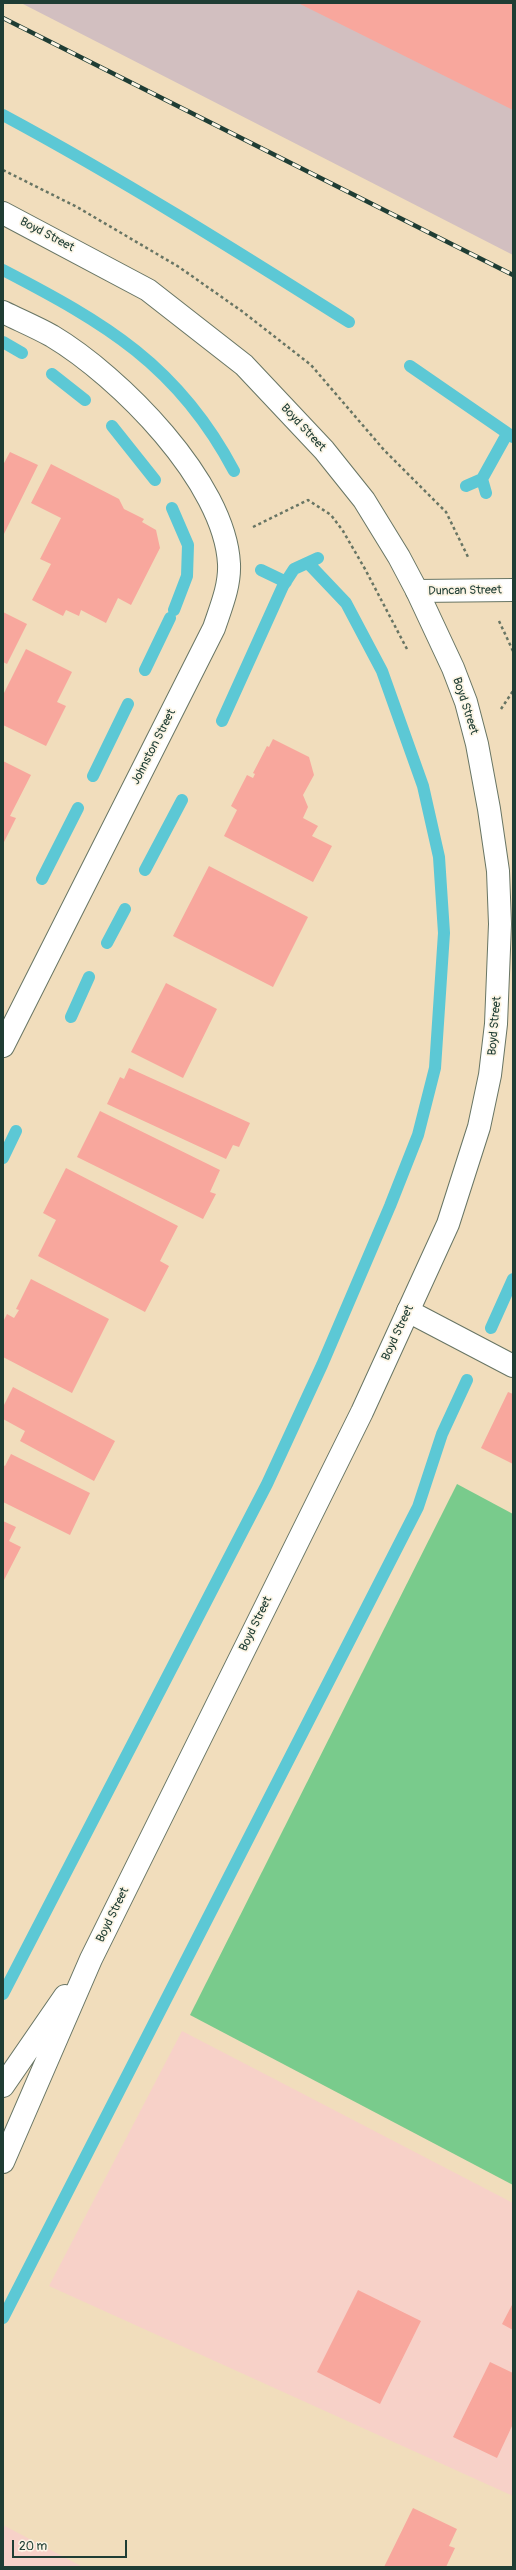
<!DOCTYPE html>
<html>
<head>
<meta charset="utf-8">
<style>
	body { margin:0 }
	#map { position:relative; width:516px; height:2570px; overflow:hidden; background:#f1ddbc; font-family:Pangolin,sans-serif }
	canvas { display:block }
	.frame { position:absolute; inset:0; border:4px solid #1f3d34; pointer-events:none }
	.scale { position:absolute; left:12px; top:2540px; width:115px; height:18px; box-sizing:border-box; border:2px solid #1f3d34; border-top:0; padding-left:5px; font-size:12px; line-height:14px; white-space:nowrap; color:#1f3d34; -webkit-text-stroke:3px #fcf5e5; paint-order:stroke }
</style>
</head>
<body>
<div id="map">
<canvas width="516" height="2570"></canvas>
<div class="frame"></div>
<div class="scale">20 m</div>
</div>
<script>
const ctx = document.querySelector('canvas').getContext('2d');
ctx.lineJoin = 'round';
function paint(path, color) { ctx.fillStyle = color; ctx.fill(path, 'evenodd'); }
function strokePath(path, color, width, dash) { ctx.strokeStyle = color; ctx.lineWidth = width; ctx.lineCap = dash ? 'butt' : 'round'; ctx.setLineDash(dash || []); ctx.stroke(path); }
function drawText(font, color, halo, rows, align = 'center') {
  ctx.font = font + ' Pangolin,sans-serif'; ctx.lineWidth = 3.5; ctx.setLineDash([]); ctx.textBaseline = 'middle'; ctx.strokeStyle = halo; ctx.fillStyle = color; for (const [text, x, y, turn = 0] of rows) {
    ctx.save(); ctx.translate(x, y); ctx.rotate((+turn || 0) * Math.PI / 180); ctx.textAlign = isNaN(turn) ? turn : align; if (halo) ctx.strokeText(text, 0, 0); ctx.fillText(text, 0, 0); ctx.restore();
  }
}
paint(new Path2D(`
	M 182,2031 L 513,2203 L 513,2496 L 49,2286 Z
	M 3,2525 L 83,2567 L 3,2567 Z`), '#f7d1c8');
paint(new Path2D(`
	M 21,3 L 513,3 L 513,255 L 23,4 Z`), '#d2bfc0');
paint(new Path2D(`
	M 457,1484 L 513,1514 L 513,2185 L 190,2015 Z`), '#79cb8c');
strokePath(new Path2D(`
	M 3,115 C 122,179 235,250 349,322
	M 3,270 C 105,323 178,365 234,471
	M 3,342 L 22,353
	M 410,366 L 513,437
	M 52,374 L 85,400
	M 112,426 L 155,480
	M 482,479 L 486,493
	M 466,486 L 482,479 L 507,434
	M 172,508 L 188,545 L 187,576 L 174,610
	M 261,570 L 286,582
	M 145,670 L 170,618
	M 222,721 L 283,586 L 294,569 L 318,558
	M 93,776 L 128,704
	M 145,870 L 182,800
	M 42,879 L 78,808
	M 107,943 L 125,909
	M 71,1017 L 89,977
	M 3,1158 L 16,1131
	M 491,1328 L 513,1279
	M 3,1994 L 267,1484 L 322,1365 L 390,1206 L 418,1135 L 435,1068 L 444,933 L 439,857 L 423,786 L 382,671 L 346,603 L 308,563
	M 3,2318 L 418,1507 L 442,1434 L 467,1380`), '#5cc8d5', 12);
paint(new Path2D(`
	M 298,3 L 513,3 L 513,110 Z
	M 10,452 L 38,465 L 3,536 L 3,465 Z
	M 51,464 L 119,499 L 124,509 L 144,519 L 142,522 L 156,530 L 160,548 L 131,605 L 118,598 L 106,623 L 81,610 L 79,616 L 66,610 L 63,616 L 32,600 L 51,564 L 40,559 L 61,518 L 31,503 Z
	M 3,612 L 27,624 L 7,664 L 3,662 Z
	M 26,649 L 72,672 L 57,702 L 66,706 L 46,746 L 3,725 L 3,695 Z
	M 273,739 L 309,757 L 314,775 L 303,795 L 308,807 L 303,818 L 318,826 L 312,836 L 332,846 L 313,882 L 224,836 L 237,810 L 231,806 L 247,775 L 253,778 L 255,774 L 253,773 L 267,746 L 269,747 Z
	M 3,761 L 31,775 L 10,816 L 16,818 L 3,844 Z
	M 209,866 L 308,917 L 273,987 L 173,936 Z
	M 166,983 L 217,1009 L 183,1078 L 131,1052 Z
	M 129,1068 L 250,1123 L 239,1147 L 233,1145 L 226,1159 L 107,1104 L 120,1077 L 124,1079 Z
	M 100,1111 L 220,1170 L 210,1192 L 216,1194 L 203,1219 L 77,1157 Z
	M 66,1168 L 178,1226 L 160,1261 L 169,1266 L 145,1312 L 38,1256 L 56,1220 L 43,1213 Z
	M 31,1279 L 109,1319 L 72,1393 L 3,1357 L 3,1322 L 7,1314 L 14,1318 L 19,1310 L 16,1309 Z
	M 13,1387 L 115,1441 L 94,1481 L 20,1441 L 25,1431 L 3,1419 L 3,1407 Z
	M 508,1392 L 513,1394 L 513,1464 L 481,1448 Z
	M 11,1454 L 90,1493 L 70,1535 L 3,1502 L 3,1465 L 5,1466 Z
	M 3,1521 L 16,1527 L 9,1541 L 21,1547 L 3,1582 Z
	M 358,2290 L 421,2321 L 380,2404 L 317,2372 Z
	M 513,2303 L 513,2330 L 502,2324 Z
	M 490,2362 L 513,2373 L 513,2424 L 497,2458 L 453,2437 Z
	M 413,2508 L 457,2529 L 449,2546 L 455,2548 L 446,2567 L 384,2567 Z`), '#f8a79d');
const minor = new Path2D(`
	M 3,312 C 19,320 36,327 52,336 C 119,376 225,482 229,564 C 230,586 221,607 214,628 L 3,1046
	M 417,591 L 513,590
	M 408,1311 L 513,1366`);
const major = new Path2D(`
	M 3,213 L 148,290 L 244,365 L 324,450 L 364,500 L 399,557 L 417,591 L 453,668 L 466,702 L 477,744 L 489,809 L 498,871 L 500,924 L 496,1024 L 490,1075 L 479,1127 L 448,1224 L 362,1412 L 91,1959 L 3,2162
	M 3,2086 L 65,1996`);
strokePath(minor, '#687564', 24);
strokePath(major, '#687564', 24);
strokePath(new Path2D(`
	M 3,170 L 77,207 L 179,267 L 243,312 L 311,365 L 384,450 L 446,512 L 469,559
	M 253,527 L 308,500 L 331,515 L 343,531 L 365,569 L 408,651
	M 499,621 L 513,651
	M 501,709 L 513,691`), '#687564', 2.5, [3, 3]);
strokePath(minor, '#fff', 22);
strokePath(major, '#fff', 22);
const rail = new Path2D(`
	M 3,18 L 513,275`);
strokePath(rail, '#1f3d34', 4.5);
strokePath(rail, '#fcf5e5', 3, [9]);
drawText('12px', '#1f3d34', '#fcf5e5', [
	["Boyd Street",47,235,28],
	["Boyd Street",303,428,47],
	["Duncan Street",465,591,-1],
	["Boyd Street",465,706,72],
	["Johnston Street",154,747,-63],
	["Boyd Street",495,1026,-85],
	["Boyd Street",398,1333,-65],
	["Boyd Street",256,1624,-64],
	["Boyd Street",113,1915,-64]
]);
</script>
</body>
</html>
